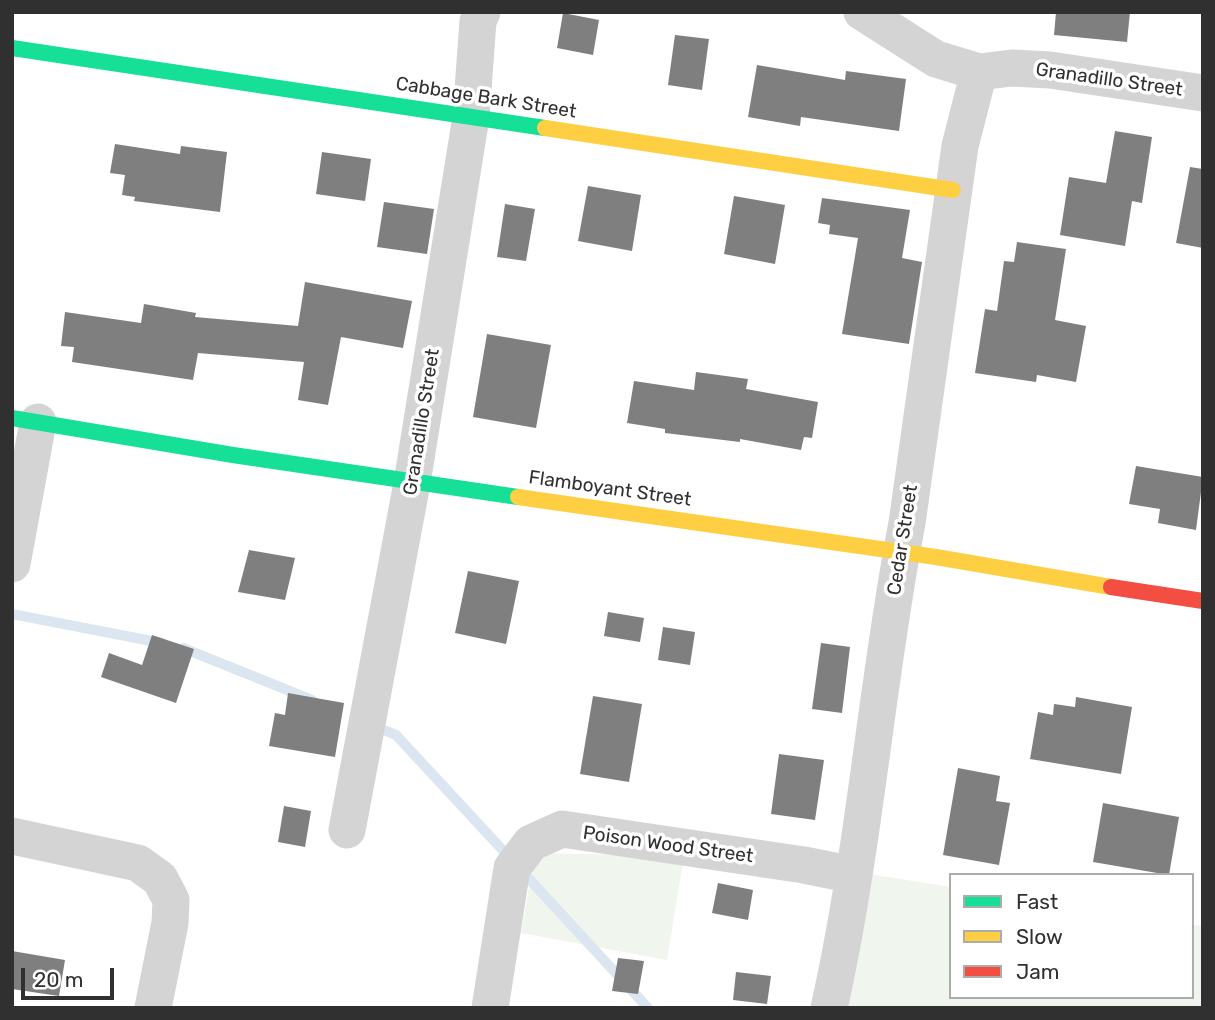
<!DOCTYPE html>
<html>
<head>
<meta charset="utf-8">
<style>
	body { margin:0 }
	#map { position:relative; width:1215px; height:1020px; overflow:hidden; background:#fff; font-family:Rubik,sans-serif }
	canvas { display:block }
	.frame { position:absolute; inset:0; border:14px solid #303030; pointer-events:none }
	.legend { position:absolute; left:949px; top:873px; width:245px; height:126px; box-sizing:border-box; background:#fff; border:2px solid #acacac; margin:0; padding:9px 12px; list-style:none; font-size:21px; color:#303030 }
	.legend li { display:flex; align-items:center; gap:14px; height:35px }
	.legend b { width:35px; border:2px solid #acacac }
	.scale { position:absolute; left:21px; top:968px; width:93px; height:32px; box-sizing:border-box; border:4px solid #303030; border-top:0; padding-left:9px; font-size:21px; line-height:24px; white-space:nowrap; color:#303030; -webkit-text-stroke:5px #fff; paint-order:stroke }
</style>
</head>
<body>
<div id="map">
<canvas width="1215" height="1020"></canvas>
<div class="frame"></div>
<ul class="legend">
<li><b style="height:9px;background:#16e098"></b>Fast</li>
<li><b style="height:9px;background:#ffcf43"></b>Slow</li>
<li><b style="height:9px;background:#f24e42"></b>Jam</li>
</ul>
<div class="scale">20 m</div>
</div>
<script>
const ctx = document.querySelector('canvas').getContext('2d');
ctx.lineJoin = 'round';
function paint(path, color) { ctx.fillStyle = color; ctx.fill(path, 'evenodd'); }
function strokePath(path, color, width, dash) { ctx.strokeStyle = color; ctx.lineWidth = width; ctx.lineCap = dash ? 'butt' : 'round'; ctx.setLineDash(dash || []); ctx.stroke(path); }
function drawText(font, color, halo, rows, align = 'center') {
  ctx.font = font + ' Rubik,sans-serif'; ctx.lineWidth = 7; ctx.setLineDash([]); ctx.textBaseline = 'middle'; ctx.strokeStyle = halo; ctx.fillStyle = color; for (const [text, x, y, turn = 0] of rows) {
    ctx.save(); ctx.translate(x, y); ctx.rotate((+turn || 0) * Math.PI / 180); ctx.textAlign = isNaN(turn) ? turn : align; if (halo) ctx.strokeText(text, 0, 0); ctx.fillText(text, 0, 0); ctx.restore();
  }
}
paint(new Path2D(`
	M 535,853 L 684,856 L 667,960 L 521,933 Z
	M 869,874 L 951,887 L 951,997 L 1192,997 L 1192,925 L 1203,926 L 1203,1008 L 841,1008 Z`), '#f0f5ed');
strokePath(new Path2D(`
	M 12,614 L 162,643
	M 183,648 L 312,700
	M 374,726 L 396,735 L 510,858
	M 520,869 L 648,1008`), '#dbe6f1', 10);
paint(new Path2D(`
	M 1056,12 L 1130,12 L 1127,42 L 1054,35 Z
	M 563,13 L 599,20 L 593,55 L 557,48 Z
	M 675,35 L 709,39 L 702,90 L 668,85 Z
	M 757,65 L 845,80 L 846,71 L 906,79 L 899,131 L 801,117 L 800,126 L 748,117 Z
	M 1115,131 L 1152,137 L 1142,203 L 1132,201 L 1125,246 L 1060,235 L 1069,177 L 1106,183 Z
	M 115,144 L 180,154 L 181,146 L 227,152 L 220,212 L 134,201 L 135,197 L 122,195 L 125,175 L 110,173 Z
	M 322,152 L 371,159 L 365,201 L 316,194 Z
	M 1190,167 L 1203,169 L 1203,248 L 1176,243 Z
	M 588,186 L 641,195 L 632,251 L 578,241 Z
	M 734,196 L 785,205 L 775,264 L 724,254 Z
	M 822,198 L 910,210 L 902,258 L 922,262 L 909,344 L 842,334 L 858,238 L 829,234 L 830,225 L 818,223 Z
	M 384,202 L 434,209 L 427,254 L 377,247 Z
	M 505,204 L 535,209 L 526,261 L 497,257 Z
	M 1017,242 L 1066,249 L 1055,320 L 1086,326 L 1076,382 L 1037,375 L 1036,382 L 975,373 L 985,309 L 997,311 L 1004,261 L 1014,262 Z
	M 305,282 L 412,301 L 403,348 L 341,337 L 328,405 L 298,400 L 304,362 L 198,353 L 193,380 L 72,362 L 74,347 L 61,346 L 65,312 L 141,323 L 144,304 L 196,313 L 195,317 L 298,326 Z
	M 487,334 L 551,345 L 536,428 L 473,417 Z
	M 696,372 L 748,379 L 746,389 L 818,402 L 812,438 L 804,437 L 801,450 L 740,439 L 740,442 L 665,433 L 665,429 L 627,423 L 634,381 L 694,390 Z
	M 1136,466 L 1203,477 L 1196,530 L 1158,523 L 1160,509 L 1129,504 Z
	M 249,550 L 295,558 L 285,600 L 238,592 Z
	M 468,571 L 519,581 L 506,644 L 455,633 Z
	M 608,612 L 644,618 L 640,642 L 604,636 Z
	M 663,627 L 695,632 L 690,665 L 658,660 Z
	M 152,635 L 194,649 L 176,703 L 101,677 L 109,653 L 142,665 Z
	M 821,643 L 850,647 L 842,713 L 812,709 Z
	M 288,693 L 344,703 L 335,757 L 269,746 L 275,713 L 285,715 Z
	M 593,696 L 642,704 L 629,782 L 580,774 Z
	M 1076,697 L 1132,707 L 1121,774 L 1030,759 L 1038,712 L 1053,715 L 1054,704 L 1075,707 Z
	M 779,754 L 824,760 L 815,820 L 771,814 Z
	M 958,768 L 1000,776 L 996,801 L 1010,803 L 999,865 L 943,855 Z
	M 1103,803 L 1179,817 L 1169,875 L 1093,862 Z
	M 284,806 L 311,811 L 305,847 L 278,842 Z
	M 718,883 L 753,890 L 748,920 L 712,913 Z
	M 12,951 L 65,960 L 59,996 L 12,989 Z
	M 618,958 L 644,961 L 638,994 L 612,991 Z
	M 736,972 L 771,976 L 767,1004 L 733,1000 Z`), '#7f7f7f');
strokePath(new Path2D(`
	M 862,12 L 936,59 L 979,72 L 1012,68 L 1050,70 L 1203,93
	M 12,564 L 38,422
	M 347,830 L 412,483 L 471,117 L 478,21 L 482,12
	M 12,836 L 138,863 L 160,879 L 171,900 L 170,923 L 153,1008
	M 490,1008 L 512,868 L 531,843 L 562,829 L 804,865 L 854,875
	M 829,1008 C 865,848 876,684 907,523 L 960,146 L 979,72`), '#d4d4d4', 37);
strokePath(new Path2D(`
	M 12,48 L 545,128
	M 12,418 L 233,455 L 518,497`), '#16e098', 16);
strokePath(new Path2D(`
	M 545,128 L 953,190
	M 518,497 L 936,557 L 1111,587`), '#ffcf43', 16);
strokePath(new Path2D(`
	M 1111,587 L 1203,601`), '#f24e42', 16);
drawText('19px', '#303030', '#fff', [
	["Granadillo Street",1109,80,8],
	["Cabbage Bark Street",486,98,9],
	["Granadillo Street",422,422,-81],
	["Flamboyant Street",610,489,8],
	["Cedar Street",903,540,-81],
	["Poison Wood Street",668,845,8]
]);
</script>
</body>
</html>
